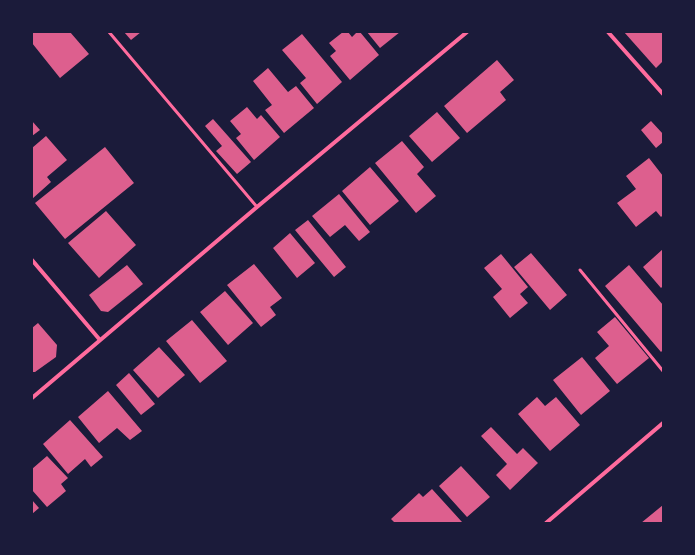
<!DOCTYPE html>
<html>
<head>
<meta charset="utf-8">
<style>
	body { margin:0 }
	#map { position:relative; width:695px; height:555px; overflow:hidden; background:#1b1b3a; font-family:"Sofia Sans Condensed",sans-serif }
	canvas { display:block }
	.frame { position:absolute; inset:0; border:33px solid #1b1b3a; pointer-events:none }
</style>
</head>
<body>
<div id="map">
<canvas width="695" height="555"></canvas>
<div class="frame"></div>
</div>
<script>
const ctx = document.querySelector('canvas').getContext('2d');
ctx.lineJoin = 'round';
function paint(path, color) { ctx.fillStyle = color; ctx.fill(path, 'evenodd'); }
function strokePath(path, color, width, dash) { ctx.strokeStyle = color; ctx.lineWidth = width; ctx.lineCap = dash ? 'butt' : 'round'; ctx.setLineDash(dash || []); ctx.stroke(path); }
paint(new Path2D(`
	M 32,32 L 70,32 L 89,54 L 60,78 L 32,43 Z
	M 124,32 L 141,32 L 131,40 Z
	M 343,32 L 348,32 L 352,37 L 357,32 L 360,32 L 379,55 L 350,80 L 330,56 L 336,51 L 329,43 Z
	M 367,32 L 400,32 L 380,48 Z
	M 624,32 L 663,32 L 663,61 L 656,68 Z
	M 302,34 L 342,82 L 317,104 L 300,83 L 306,78 L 282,50 Z
	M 497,60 L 514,80 L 500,92 L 506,100 L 467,133 L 444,106 Z
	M 268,68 L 288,92 L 296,86 L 314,108 L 284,133 L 265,110 L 272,105 L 253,81 Z
	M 247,107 L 257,119 L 261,115 L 280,137 L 254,160 L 236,138 L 241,134 L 230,121 Z
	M 437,112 L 460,138 L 432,162 L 409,136 Z
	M 213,119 L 251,162 L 237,174 L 216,151 L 222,146 L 205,126 Z
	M 32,121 L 40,130 L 32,136 Z
	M 651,121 L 663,134 L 663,142 L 656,148 L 641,130 Z
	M 46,136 L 67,160 L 47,177 L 51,182 L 32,199 L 32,148 Z
	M 402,141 L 424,167 L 417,174 L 436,196 L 416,213 L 375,163 Z
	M 105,147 L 134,183 L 65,239 L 35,203 Z
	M 649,158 L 663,176 L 663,215 L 661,217 L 656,211 L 636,227 L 617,203 L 636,189 L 626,176 Z
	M 370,167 L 399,201 L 370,225 L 342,191 Z
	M 339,194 L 370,232 L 359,241 L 345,225 L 330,237 L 312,216 Z
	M 106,211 L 136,245 L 99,278 L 68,243 Z
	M 308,220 L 346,267 L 334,277 L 295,230 Z
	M 290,233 L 315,263 L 297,278 L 273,248 Z
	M 663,249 L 663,286 L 661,288 L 643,267 Z
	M 531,253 L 567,295 L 550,310 L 514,267 Z
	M 501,254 L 528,287 L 520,294 L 528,303 L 510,318 L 493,297 L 502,289 L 484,268 Z
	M 254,264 L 282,298 L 270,307 L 276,315 L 261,327 L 227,285 Z
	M 127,265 L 143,284 L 108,312 L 101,311 L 89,295 Z
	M 629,265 L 663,305 L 663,350 L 661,352 L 605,286 Z
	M 225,291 L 253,323 L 228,345 L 200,312 Z
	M 615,317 L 649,358 L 617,384 L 595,358 L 609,346 L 597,332 Z
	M 192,320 L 227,361 L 200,383 L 166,341 Z
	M 38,323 L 57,345 L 56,357 L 35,372 L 32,372 L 32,328 Z
	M 159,347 L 185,375 L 158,398 L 133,370 Z
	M 582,357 L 610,391 L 581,415 L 553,380 Z
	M 129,373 L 155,404 L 141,415 L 116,385 Z
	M 108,391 L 142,431 L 130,440 L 117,428 L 99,443 L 78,417 Z
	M 537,397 L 545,406 L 556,397 L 580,425 L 550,451 L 518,414 Z
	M 70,420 L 103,457 L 91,467 L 85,459 L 68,474 L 43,444 Z
	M 491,427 L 517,454 L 523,448 L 538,463 L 510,490 L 496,475 L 507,464 L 481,436 Z
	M 47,456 L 68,478 L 61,484 L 66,491 L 47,507 L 32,490 L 32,469 Z
	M 461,466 L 490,497 L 467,517 L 439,486 Z
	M 432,489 L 462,522 L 461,523 L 395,523 L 391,519 L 419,493 L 423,497 Z
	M 32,500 L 39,508 L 32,514 Z
	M 663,505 L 663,523 L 641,523 Z`), '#dd5f8e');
strokePath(new Path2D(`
	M 109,32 L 257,207
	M 580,270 L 663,371`), '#ff6b9d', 3);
strokePath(new Path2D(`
	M 608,32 L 663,94
	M 32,260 L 100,340
	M 32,398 L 257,207 L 467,32
	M 546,523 L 663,423`), '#ff6b9d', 4);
</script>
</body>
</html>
